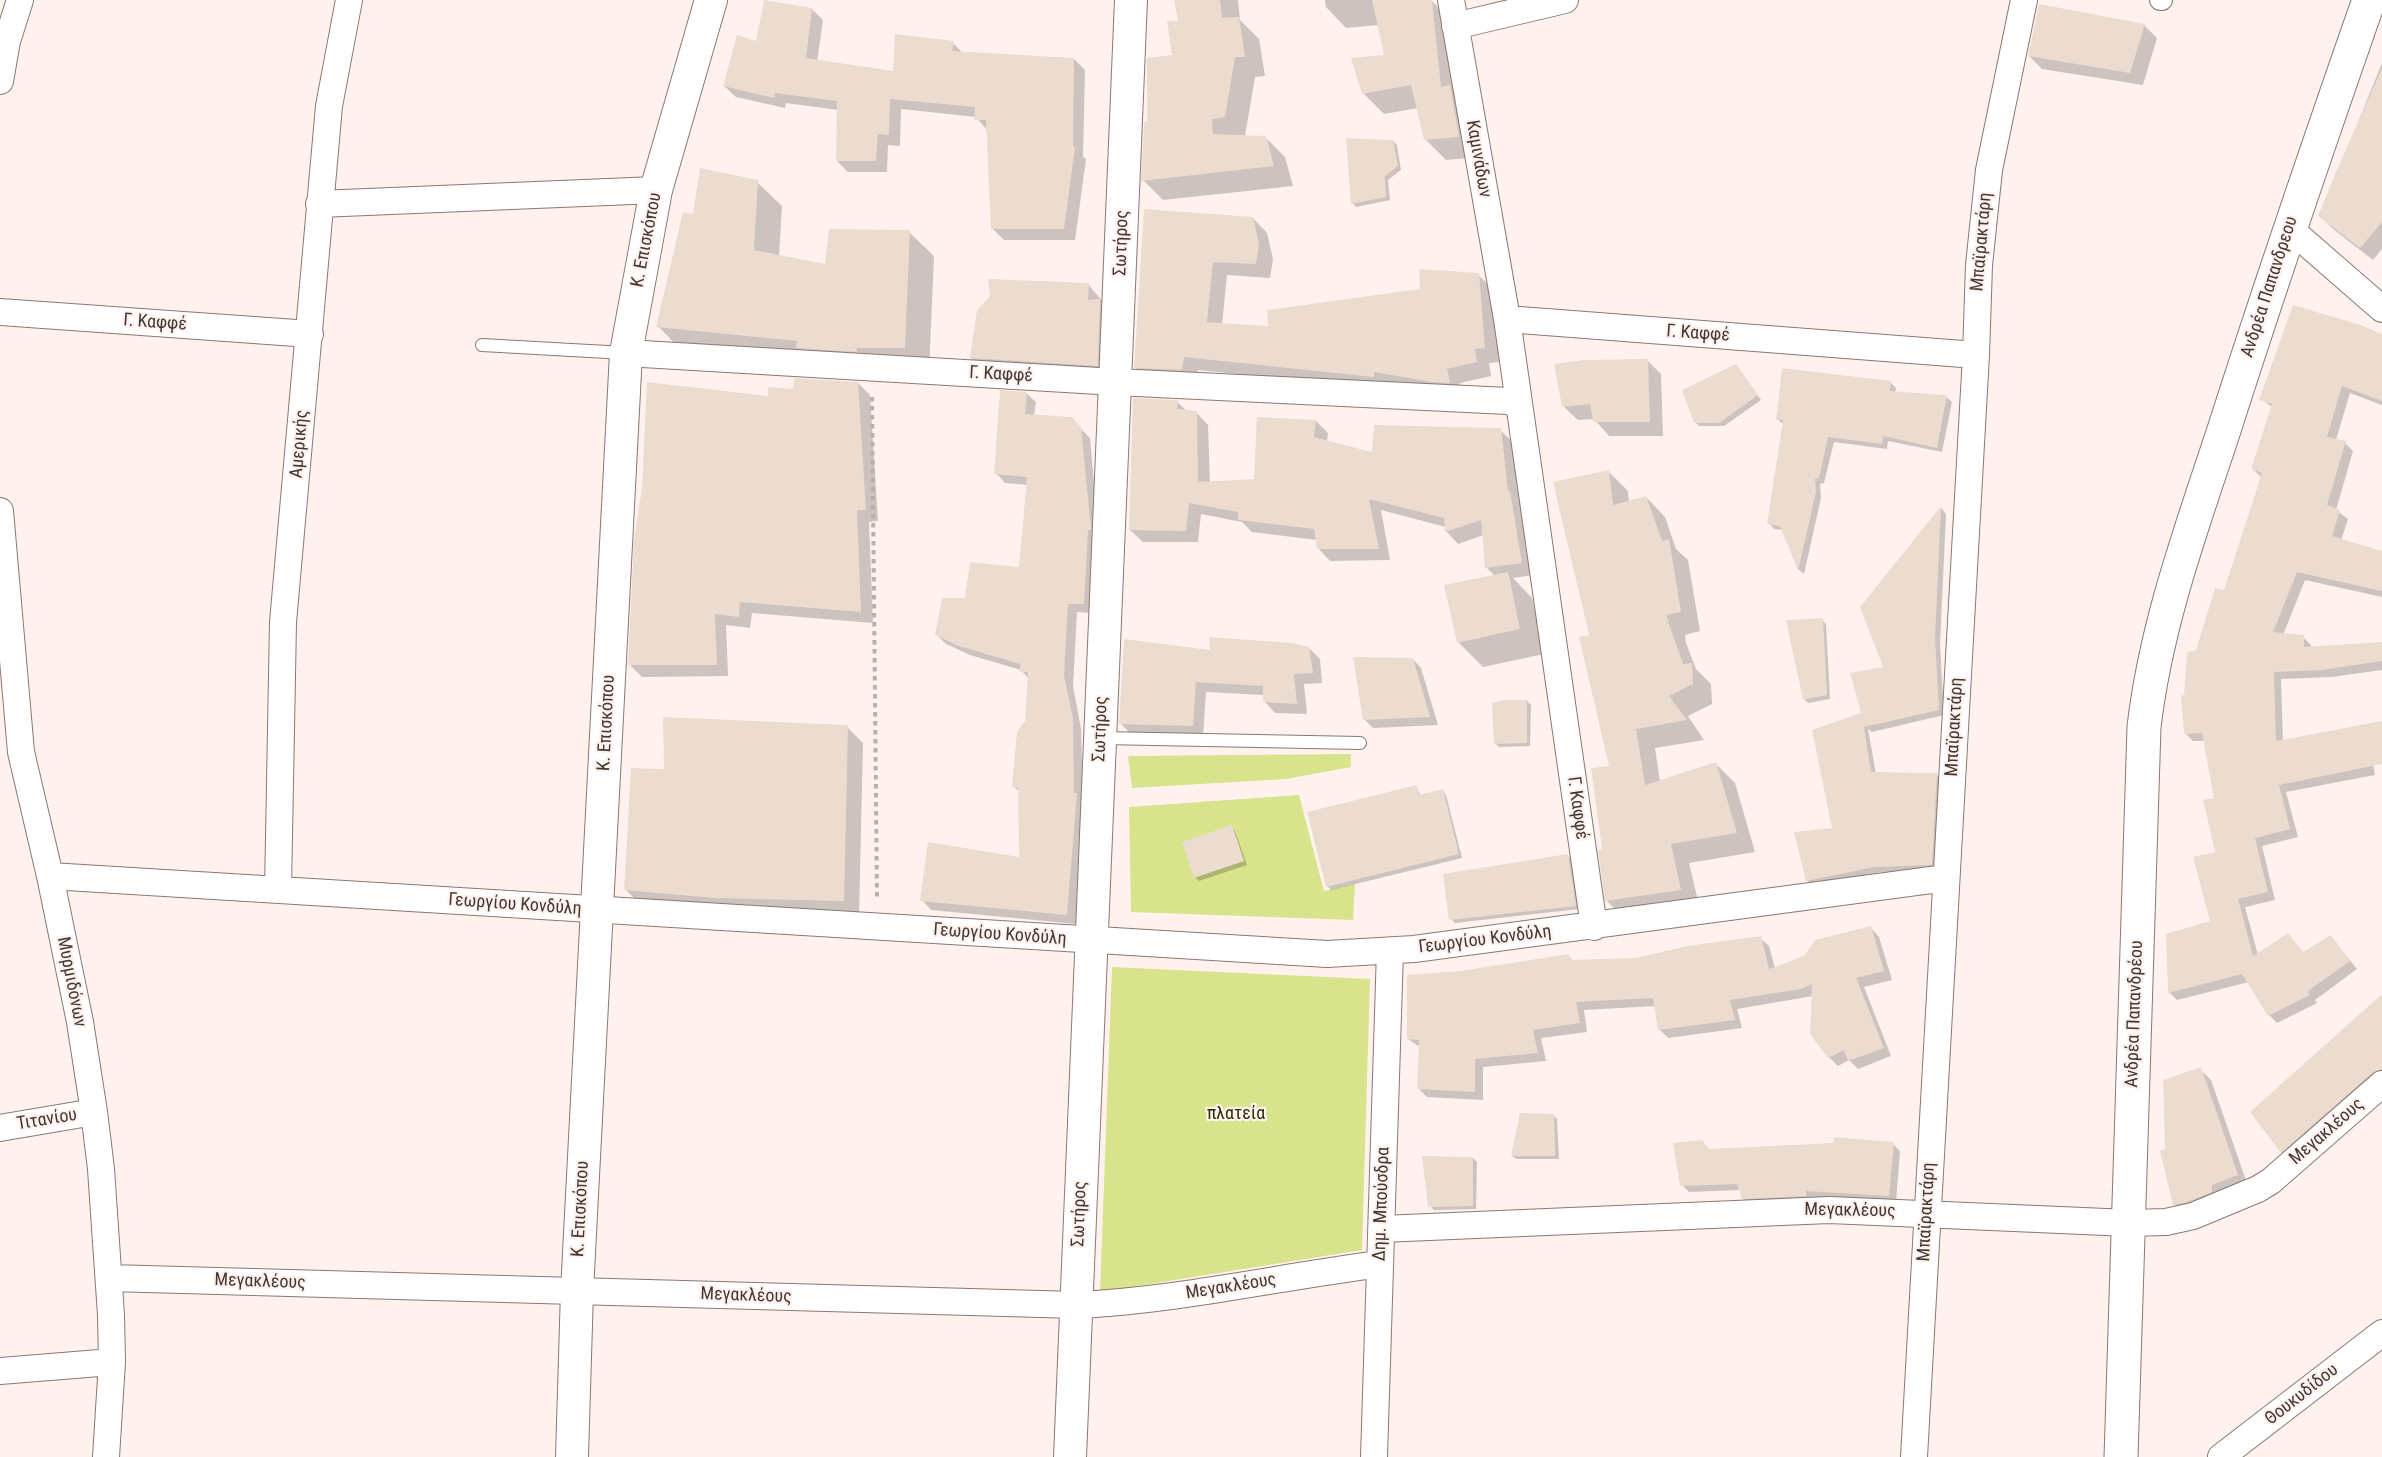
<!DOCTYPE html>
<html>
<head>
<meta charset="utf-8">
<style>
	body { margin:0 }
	canvas { display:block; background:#fff2ee }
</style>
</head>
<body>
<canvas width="2382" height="1457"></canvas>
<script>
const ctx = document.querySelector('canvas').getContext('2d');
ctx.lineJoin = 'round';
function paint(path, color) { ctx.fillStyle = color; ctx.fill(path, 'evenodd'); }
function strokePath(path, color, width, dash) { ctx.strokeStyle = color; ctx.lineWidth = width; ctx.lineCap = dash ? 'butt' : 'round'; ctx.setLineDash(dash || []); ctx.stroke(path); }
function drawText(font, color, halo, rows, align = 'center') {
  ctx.font = font + ' "Roboto Condensed",sans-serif'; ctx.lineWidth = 4.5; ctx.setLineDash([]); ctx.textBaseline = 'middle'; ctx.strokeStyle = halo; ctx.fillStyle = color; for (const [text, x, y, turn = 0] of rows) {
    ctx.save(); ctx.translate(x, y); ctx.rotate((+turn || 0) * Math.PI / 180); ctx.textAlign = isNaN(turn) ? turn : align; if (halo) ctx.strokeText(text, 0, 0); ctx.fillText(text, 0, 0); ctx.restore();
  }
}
paint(new Path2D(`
	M 1351,754 L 1351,767 L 1286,779 L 1132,788 L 1128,756 Z
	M 1299,795 L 1324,891 L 1355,884 L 1353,920 L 1131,912 L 1129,807 Z
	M 1112,967 L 1370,979 L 1362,1250 L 1100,1292 Z`), '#d7e48b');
paint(new Path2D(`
	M 1175,0 L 1238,0 L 1240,20 L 1259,39 L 1265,76 L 1255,77 L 1245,136 L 1265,137 L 1285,157 L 1293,186 L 1163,200 L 1143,180 L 1149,123 L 1174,57 L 1180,22 Z
	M 1325,0 L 1425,0 L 1432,1 L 1452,22 L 1479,157 L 1446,160 L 1425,139 L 1418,108 L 1384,114 L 1363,93 L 1386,56 L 1379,25 L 1346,28 L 1326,7 Z
	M 812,9 L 823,20 L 817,62 L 894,73 L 953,43 L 963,53 L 1074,59 L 1085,70 L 1083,157 L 1086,159 L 1075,240 L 1004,240 L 992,228 L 987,130 L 976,117 L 901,109 L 900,146 L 888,145 L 887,172 L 848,172 L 837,161 L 838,110 L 786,103 L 785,108 L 736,97 L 724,86 L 758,43 Z
	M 2144,25 L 2157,38 L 2143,85 L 2042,69 L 2029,56 Z
	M 2382,63 L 2382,249 L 2373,260 L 2333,229 L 2320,216 Z
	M 1393,141 L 1397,145 L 1401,170 L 1388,180 L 1390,200 L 1356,207 L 1353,203 Z
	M 757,182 L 782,206 L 779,257 L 826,266 L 909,232 L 934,256 L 929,372 L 682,351 L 658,326 Z
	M 1145,211 L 1253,218 L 1267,233 L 1273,259 L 1270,278 L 1227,275 L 1222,325 L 1270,328 L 1478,275 L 1493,289 L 1499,362 L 1489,363 L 1491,376 L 1460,383 L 1464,397 L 1198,370 L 1196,384 L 1150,382 L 1135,367 Z
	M 1088,284 L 1113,314 L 1110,378 L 984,371 L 971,358 Z
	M 2382,336 L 2382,405 L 2350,393 L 2336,440 L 2345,443 L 2353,451 L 2336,510 L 2348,519 L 2341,541 L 2382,553 L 2382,597 L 2305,580 L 2283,635 L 2303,637 L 2311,645 L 2311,648 L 2382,644 L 2382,670 L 2331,677 L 2281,679 L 2283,741 L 2368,735 L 2375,775 L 2286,792 L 2298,837 L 2262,846 L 2275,900 L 2245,907 L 2258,955 L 2288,935 L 2304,953 L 2331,937 L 2357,969 L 2315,1000 L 2317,1003 L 2277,1023 L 2269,1015 L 2249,982 L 2177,1000 L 2169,992 L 2212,922 L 2216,853 L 2216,799 L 2205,741 L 2193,741 L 2185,733 L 2185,697 L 2198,652 L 2225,591 L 2261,477 L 2253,469 L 2273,408 L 2261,399 Z
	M 1647,360 L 1661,374 L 1663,436 L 1609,436 L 1594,419 L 1578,420 L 1563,406 Z
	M 1740,370 L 1761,400 L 1724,426 L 1699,426 L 1695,422 Z
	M 1890,382 L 1896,388 L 1895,393 L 1946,397 L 1952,402 L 1942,452 L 1888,441 L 1887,449 L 1834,442 L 1824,483 L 1820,484 L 1821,498 L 1804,574 L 1799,570 L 1783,530 L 1774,529 L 1769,523 L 1784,425 L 1777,419 Z
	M 858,383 L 870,395 L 878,521 L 869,522 L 873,623 L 752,613 L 750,628 L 726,625 L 728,676 L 642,677 L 630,665 L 769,398 Z
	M 1026,393 L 1036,402 L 1034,416 L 1071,419 L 1090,438 L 1099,539 L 1092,613 L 1077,612 L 1073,686 L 1081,729 L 1083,802 L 1085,804 L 1076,924 L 931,910 L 922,900 L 1020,859 L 1020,792 L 1013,786 L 1026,722 L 1029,679 L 1021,670 L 970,655 L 946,644 L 937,635 L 966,599 L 1020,569 L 1028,485 L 1005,483 L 996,473 Z
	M 1177,402 L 1187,411 L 1196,412 L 1208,425 L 1210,483 L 1255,481 L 1316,421 L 1328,433 L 1327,442 L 1374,454 L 1500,430 L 1513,442 L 1519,502 L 1522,505 L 1533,575 L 1513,578 L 1532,598 L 1544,654 L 1483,667 L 1458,642 L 1495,576 L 1487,568 L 1484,535 L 1458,544 L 1446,531 L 1446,527 L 1381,510 L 1390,560 L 1330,561 L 1318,548 L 1317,540 L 1252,532 L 1242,522 L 1201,514 L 1198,542 L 1143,542 L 1130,530 Z
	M 1609,472 L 1628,491 L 1629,502 L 1646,497 L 1665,517 L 1676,549 L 1688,560 L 1700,631 L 1685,635 L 1686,643 L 1696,669 L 1711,684 L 1712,704 L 1688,716 L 1704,740 L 1655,748 L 1660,782 L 1715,763 L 1735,783 L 1755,852 L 1689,863 L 1700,909 L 1626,920 L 1607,901 L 1600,851 L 1603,850 L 1611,767 L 1591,636 Z
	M 1941,508 L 1946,514 L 1940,645 L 1944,715 L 1872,732 L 1868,729 L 1876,774 L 1936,774 L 1942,780 L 1938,870 L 1881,872 L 1813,886 L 1807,880 L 1833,830 L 1863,714 L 1885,668 Z
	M 1822,620 L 1826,624 L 1830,699 L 1808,703 L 1804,699 Z
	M 1309,648 L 1320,659 L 1322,683 L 1304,684 L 1307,714 L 1275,713 L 1265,702 L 1264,695 L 1206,692 L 1203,736 L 1131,734 L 1120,723 L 1211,652 Z
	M 1413,659 L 1421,668 L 1438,725 L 1373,728 L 1364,719 Z
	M 1527,701 L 1531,705 L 1530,746 L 1499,747 L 1495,743 Z
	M 847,727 L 863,743 L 859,916 L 641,905 L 625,889 L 665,770 Z
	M 1416,787 L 1421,796 L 1443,791 L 1446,795 L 1462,858 L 1331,890 L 1327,886 Z
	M 1232,827 L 1235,831 L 1247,865 L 1199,881 L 1195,877 Z
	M 1568,856 L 1572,860 L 1579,909 L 1455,923 L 1451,919 Z
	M 1871,928 L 1879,937 L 1892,980 L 1864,987 L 1891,1056 L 1858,1069 L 1849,1060 L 1838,1066 L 1829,1057 L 1813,996 L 1737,1009 L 1742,1028 L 1668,1038 L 1660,1030 L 1656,1006 L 1584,1010 L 1587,1032 L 1541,1038 L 1546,1061 L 1483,1067 L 1483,1100 L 1427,1097 L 1419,1089 L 1420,1047 L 1408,1039 L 1460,973 L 1568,956 L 1574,962 L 1637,960 L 1760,938 L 1769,946 L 1775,968 Z
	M 2382,996 L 2382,1079 L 2289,1159 L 2282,1152 Z
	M 2200,1069 L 2211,1080 L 2248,1186 L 2185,1215 L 2174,1204 L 2167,1150 Z
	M 1553,1115 L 1557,1119 L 1559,1159 L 1516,1159 L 1512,1156 Z
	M 1893,1144 L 1900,1151 L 1896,1202 L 1812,1197 L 1812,1202 L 1750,1205 L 1743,1198 L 1741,1190 L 1689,1192 L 1682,1185 L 1710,1151 Z
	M 1473,1158 L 1477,1162 L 1476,1209 L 1434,1210 L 1430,1206 Z`), '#0003');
paint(new Path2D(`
	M 764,0 L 812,8 L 806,58 L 893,71 L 895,34 L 954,41 L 952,51 L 1074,58 L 1073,146 L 1075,147 L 1064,229 L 991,229 L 986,120 L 974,120 L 975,107 L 890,99 L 889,135 L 878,134 L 876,161 L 836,161 L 837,101 L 775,93 L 774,98 L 723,86 L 737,35 L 756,41 Z
	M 1174,0 L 1220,0 L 1222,18 L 1239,17 L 1245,57 L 1235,57 L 1225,117 L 1212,119 L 1213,134 L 1266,136 L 1274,166 L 1141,181 L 1144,122 L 1147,122 L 1147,58 L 1172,55 L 1167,21 L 1178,21 Z
	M 1372,0 L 1432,0 L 1441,87 L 1450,85 L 1459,137 L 1424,140 L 1411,85 L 1362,94 L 1351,58 L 1384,55 Z
	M 2039,4 L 2145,24 L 2130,73 L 2028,56 Z
	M 2382,68 L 2382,222 L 2360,248 L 2318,216 L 2336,172 Z
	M 1346,138 L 1393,140 L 1398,166 L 1385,176 L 1386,197 L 1351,204 Z
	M 700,168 L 758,180 L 754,250 L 825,264 L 829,229 L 910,230 L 905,348 L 856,348 L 857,352 L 796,348 L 797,341 L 656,327 L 683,212 L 693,214 Z
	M 1144,209 L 1253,217 L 1259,244 L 1256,264 L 1213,262 L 1207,322 L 1268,326 L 1267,310 L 1420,289 L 1419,269 L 1479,273 L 1485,348 L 1475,349 L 1477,362 L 1447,369 L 1450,383 L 1432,382 L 1374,372 L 1374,377 L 1184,357 L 1182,370 L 1134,368 Z
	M 988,279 L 1089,283 L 1088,300 L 1100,299 L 1098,366 L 970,358 L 977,310 L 990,296 Z
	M 2293,305 L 2361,325 L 2382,334 L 2382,401 L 2342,386 L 2327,437 L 2346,441 L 2327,505 L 2340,510 L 2332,536 L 2382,551 L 2382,591 L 2297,572 L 2273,632 L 2304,635 L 2304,647 L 2382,642 L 2382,661 L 2322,670 L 2274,672 L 2276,741 L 2382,721 L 2382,764 L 2279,785 L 2290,829 L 2255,838 L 2268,892 L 2238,899 L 2253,956 L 2288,933 L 2303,952 L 2331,935 L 2350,961 L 2308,991 L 2310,995 L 2268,1016 L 2242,974 L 2168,993 L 2166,934 L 2210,921 L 2193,857 L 2215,852 L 2203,800 L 2214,798 L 2202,733 L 2184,734 L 2181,696 L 2184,695 L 2187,652 L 2196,650 L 2215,588 L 2224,590 L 2262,473 L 2251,469 L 2272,404 L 2259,400 Z
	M 1648,359 L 1650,422 L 1593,422 L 1590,404 L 1562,407 L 1554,364 L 1583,360 Z
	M 1736,364 L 1758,395 L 1719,423 L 1694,423 L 1682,390 Z
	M 1782,368 L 1891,381 L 1890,391 L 1947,395 L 1937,448 L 1883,436 L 1882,444 L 1828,437 L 1819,478 L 1815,479 L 1816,492 L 1798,571 L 1780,526 L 1767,524 L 1783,420 L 1776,420 Z
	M 794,378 L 858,382 L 866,510 L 857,510 L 861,612 L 740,602 L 739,617 L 715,614 L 717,665 L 628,665 L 634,540 L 642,487 L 647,382 L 768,396 L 768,387 L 793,389 Z
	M 1000,390 L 1027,392 L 1025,414 L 1072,417 L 1081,427 L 1091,530 L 1088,530 L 1084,604 L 1068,604 L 1064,676 L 1073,719 L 1074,793 L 1077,793 L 1067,915 L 920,901 L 928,842 L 1019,857 L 1018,788 L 1012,786 L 1017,732 L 1025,721 L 1028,672 L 1020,672 L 1020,664 L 959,646 L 935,635 L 942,598 L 965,598 L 970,562 L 1019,567 L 1027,477 L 994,474 Z
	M 1133,398 L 1178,400 L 1177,409 L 1197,411 L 1198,482 L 1254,479 L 1257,417 L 1316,420 L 1314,437 L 1372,452 L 1374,425 L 1501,428 L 1508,491 L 1510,491 L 1522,563 L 1485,568 L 1481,520 L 1445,532 L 1444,518 L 1369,499 L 1379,549 L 1317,549 L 1314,529 L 1238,520 L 1238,512 L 1189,503 L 1186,531 L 1129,530 Z
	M 1609,470 L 1613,505 L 1646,496 L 1662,541 L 1669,539 L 1681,612 L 1666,615 L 1669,623 L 1665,624 L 1669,624 L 1683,664 L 1692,663 L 1693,684 L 1669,696 L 1687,720 L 1636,729 L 1645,785 L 1716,762 L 1737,833 L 1671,844 L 1681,890 L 1605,901 L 1598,850 L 1602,849 L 1591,768 L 1609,766 L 1579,637 L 1589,635 L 1553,482 Z
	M 1941,506 L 1935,638 L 1939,710 L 1864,727 L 1863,721 L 1871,772 L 1937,773 L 1932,865 L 1875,867 L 1806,881 L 1794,832 L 1832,828 L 1812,730 L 1861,713 L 1850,673 L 1883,667 L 1860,607 Z
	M 1508,572 L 1520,629 L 1457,643 L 1444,585 Z
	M 1823,618 L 1827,695 L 1803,700 L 1786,620 Z
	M 1209,637 L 1292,643 L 1309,647 L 1313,673 L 1294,674 L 1297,704 L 1263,702 L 1263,686 L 1196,682 L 1193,726 L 1119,724 L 1124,639 L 1210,650 Z
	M 1353,657 L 1413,658 L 1430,717 L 1363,720 Z
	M 1503,700 L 1527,700 L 1527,743 L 1494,744 L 1492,703 Z
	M 663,717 L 848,725 L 844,901 L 715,898 L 624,890 L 631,768 L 664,769 Z
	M 1417,785 L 1419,795 L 1443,789 L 1459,854 L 1326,887 L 1307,812 Z
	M 1232,825 L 1244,861 L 1194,878 L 1182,842 Z
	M 1568,854 L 1576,906 L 1449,920 L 1443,874 Z
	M 1871,926 L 1884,971 L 1856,978 L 1884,1048 L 1848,1061 L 1844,1050 L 1828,1058 L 1810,1034 L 1812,984 L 1801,989 L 1730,1000 L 1735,1020 L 1658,1030 L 1653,998 L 1576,1002 L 1580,1023 L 1533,1030 L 1538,1053 L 1475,1059 L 1475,1092 L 1417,1089 L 1419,1040 L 1407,1039 L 1407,975 L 1460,971 L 1569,954 L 1570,960 L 1636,958 L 1687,946 L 1761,936 L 1769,969 L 1804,956 L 1815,940 Z
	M 2382,994 L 2382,1069 L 2372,1073 L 2281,1153 L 2250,1112 Z
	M 2201,1067 L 2238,1175 L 2212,1185 L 2212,1192 L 2188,1202 L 2173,1205 L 2160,1151 L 2165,1149 L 2163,1080 Z
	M 1520,1113 L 1554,1114 L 1555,1156 L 1511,1156 Z
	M 1834,1137 L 1894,1142 L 1889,1196 L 1806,1191 L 1806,1196 L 1742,1199 L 1737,1184 L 1680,1186 L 1673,1143 L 1702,1140 L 1709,1149 L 1833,1143 Z
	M 1422,1156 L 1473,1157 L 1473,1206 L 1428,1207 Z`), '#ecdccf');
const service = new Path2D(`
	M 482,345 L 625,353
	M 1102,738 L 1360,743`);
const pedestrian = new Path2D(`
	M 2160,0 L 2162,0`);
const minor = new Path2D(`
	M 1451,0 L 1507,319
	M 1455,26 L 1565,0
	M 0,81 L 7,41 L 20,0
	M 319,204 L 656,190
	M 2289,228 L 2382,309
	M 0,312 L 310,334
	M 626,353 L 1116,382 L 1508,401 L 1519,405
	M 0,511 L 21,752 L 50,876 L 80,1022 L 94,1112 L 101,1169 L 111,1315 L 112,1362 L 106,1457
	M 50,876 L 1327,954 L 1414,949 L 1946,878
	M 278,890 L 283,622 L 329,106 L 349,0
	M 1594,927 L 1507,319 L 1976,355
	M 0,1128 L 94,1112
	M 1382,1229 L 1829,1210 L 2129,1223 L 2166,1222 L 2193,1216 L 2258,1189 L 2271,1181 L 2382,1084
	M 110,1278 L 1077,1305 C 1179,1300 1279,1277 1380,1264
	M 0,1371 L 112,1362
	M 1374,1457 L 1390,951
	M 1914,1457 L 1976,355 L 1979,265 L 1989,170 L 2024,0
	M 2221,1457 L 2382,1333`);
const tertiary = new Path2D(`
	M 572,1457 L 577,1291 L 626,353 L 656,190 L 711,0
	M 1070,1457 L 1131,0`);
const secondary = new Path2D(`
	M 2121,1457 L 2144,727 C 2156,624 2192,527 2224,430 C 2270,286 2319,143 2369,0`);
strokePath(service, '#897871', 14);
strokePath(pedestrian, '#897871', 22);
strokePath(minor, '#897871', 28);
strokePath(tertiary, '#897871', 34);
strokePath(secondary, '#897871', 35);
strokePath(new Path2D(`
	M 872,397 L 877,899`), '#baafab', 4, [4.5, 4.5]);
strokePath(service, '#fff', 12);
strokePath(pedestrian, '#fff', 20);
strokePath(minor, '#fff', 26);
strokePath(tertiary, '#fff', 32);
strokePath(secondary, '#fff', 33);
drawText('18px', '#403835', '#fff2ee', [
	["Καμινάδων",1478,159,80],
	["Κ. Επισκόπου",647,240,-79],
	["Μπαϊρακτάρη",1982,242,-85],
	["Σωτήρος",1122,243,-88],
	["Ανδρέα Παπανδρεου",2270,287,-72],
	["Γ. Καφφέ",155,323,4],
	["Γ. Καφφέ",1698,334,4],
	["Γ. Καφφέ",1001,375,3],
	["Αμερικής",300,444,-85],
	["Κ. Επισκόπου",607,723,-87],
	["Μπαϊρακτάρη",1955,727,-87],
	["Σωτήρος",1101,729,-88],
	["Γ. Καφφέ",1577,808,82],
	["Γεωργίου Κονδύλη",515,905,4],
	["Γεωργίου Κονδύλη",1000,935,4],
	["Γεωργίου Κονδύλη",1485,940,-7],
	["Μυρμιδόνων",71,982,79],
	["Ανδρέα Παπανδρέου",2135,1014,-88],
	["Τιτανίου",47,1120,-9],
	["Μεγακλέους",2327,1132,-41],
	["Δημ. Μπούσδρα",1382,1204,-88],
	["Κ. Επισκόπου",581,1209,-87],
	["Μεγακλέους",1850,1211,1],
	["Μπαϊρακτάρη",1927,1212,-87],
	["Σωτήρος",1080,1214,-88],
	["Μεγακλέους",260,1282,2],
	["Μεγακλέους",1231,1287,-9],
	["Μεγακλέους",746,1296,2],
	["Θουκυδίδου",2302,1395,-38]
]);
drawText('18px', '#292d04', '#fff2ee', [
	["πλατεία",1236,1114]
]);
</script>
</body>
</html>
